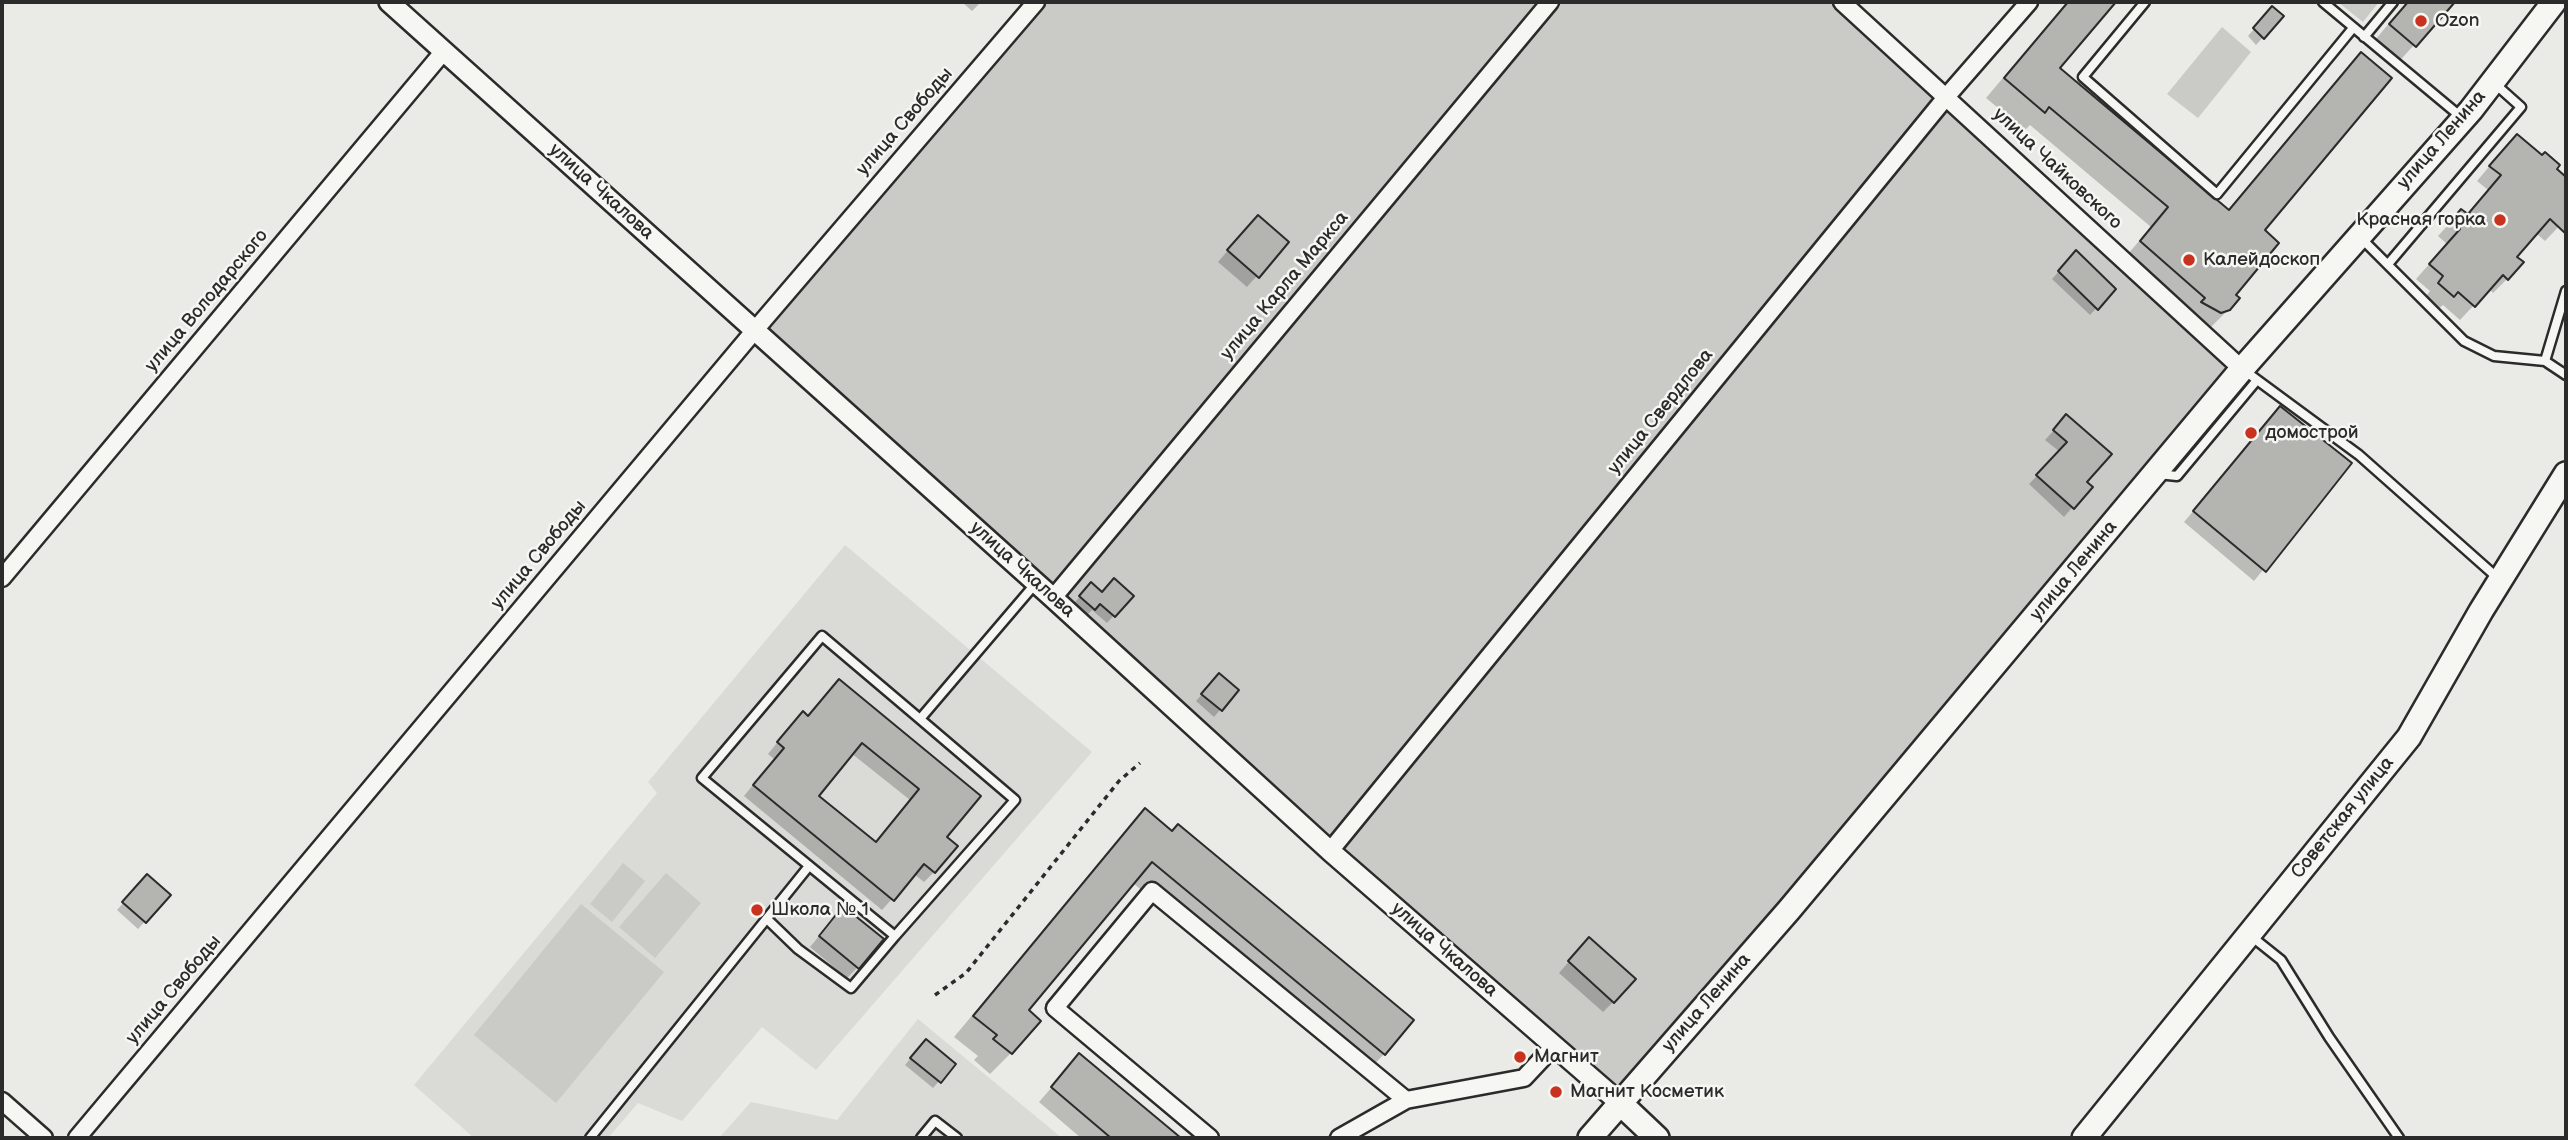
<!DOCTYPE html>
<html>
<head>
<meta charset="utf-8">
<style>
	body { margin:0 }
	#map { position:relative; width:2568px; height:1140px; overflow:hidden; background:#eaeae6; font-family:"Balsamiq Sans",sans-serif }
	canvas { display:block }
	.frame { position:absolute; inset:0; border:4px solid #2b2b2b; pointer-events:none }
</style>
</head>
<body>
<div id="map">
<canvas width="2568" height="1140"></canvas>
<div class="frame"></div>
</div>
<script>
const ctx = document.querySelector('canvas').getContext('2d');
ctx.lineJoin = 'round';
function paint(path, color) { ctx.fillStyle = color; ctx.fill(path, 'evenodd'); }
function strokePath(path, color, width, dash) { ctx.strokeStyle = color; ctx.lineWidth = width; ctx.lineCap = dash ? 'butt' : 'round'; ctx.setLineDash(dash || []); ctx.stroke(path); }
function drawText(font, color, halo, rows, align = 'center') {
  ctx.font = font + ' "Balsamiq Sans",sans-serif'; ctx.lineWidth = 5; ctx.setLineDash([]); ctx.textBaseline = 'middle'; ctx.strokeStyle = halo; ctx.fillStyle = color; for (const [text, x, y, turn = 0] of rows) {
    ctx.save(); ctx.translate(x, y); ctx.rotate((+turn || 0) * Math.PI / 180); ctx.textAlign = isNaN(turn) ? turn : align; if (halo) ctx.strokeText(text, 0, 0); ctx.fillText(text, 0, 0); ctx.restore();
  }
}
paint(new Path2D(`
	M 845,545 L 1092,752 L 816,1070 L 762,1027 L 682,1121 L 638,1103 L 608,1138 L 474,1138 L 414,1085 L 657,793 L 648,782 Z
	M 918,1019 L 1062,1138 L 719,1138 L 751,1102 L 837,1120 Z`), '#dadad6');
paint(new Path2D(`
	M 1036,2 L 1842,2 L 2242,369 L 1620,1103 L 755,330 Z
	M 2338,2 L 2379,2 L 2363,22 Z
	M 2222,27 L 2251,52 L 2198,118 L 2167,94 Z
	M 623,863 L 645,881 L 612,922 L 590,904 Z
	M 666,873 L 701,903 L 655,958 L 619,927 Z
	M 581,904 L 664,972 L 556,1103 L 474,1035 Z`), '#cacac7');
paint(new Path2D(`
	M 962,2 L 981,2 L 972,11 Z
	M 2067,2 L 2114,2 L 2058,68 L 2227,211 L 2361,54 L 2262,231 L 2229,309 L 2209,329 L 2122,261 L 2151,227 L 2030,125 L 2025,130 L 1986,98 Z
	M 2407,2 L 2453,2 L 2394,67 L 2370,46 Z
	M 2266,15 L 2282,16 L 2256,45 L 2248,36 Z
	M 2503,150 L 2554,169 L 2566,179 L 2566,219 L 2545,241 L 2536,233 L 2515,257 L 2507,279 L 2493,293 L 2489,289 L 2460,320 L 2443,305 L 2438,309 L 2425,298 L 2430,291 L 2416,279 L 2447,244 L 2438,236 L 2461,211 L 2466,216 L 2488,190 L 2477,181 Z
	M 1248,227 L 1287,242 L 1247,287 L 1218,262 Z
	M 2070,259 L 2114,289 L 2090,315 L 2052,279 Z
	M 2280,408 L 2349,463 L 2254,581 L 2184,522 Z
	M 2066,417 L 2085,482 L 2090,487 L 2064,517 L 2029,484 L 2060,452 L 2045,440 Z
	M 1091,585 L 1101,594 L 1131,596 L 1107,623 L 1092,610 L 1087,615 L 1074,603 Z
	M 1213,682 L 1237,690 L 1214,717 L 1196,701 Z
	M 807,718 L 978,797 L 944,837 L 934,872 L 924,882 L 914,874 L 882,910 L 744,796 L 774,759 L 768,754 L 792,724 ZM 851,753 L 910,800 L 875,844 L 816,796 Z
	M 1145,810 L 1172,833 L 1384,1054 L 1364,1075 L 1133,883 L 1026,1011 L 1011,1053 L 990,1074 L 974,1060 L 978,1056 L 954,1037 Z
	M 141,883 L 169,895 L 138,929 L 117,910 Z
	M 833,919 L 858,967 L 847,978 L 810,947 Z
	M 1579,950 L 1613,1002 L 1603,1012 L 1559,973 Z
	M 919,1048 L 954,1064 L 933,1088 L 905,1065 Z
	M 1079,1056 L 1178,1138 L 1081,1138 L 1039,1102 Z`), '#0003');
const building = new Path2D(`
	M 2068,2 L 2116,2 L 2060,68 L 2229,210 L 2361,52 L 2392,78 L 2265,230 L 2279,243 L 2236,295 L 2240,298 L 2230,310 L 2221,313 L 2201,302 L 2205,298 L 2140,241 L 2168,207 L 2049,107 L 2045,113 L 2004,78 Z
	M 2408,2 L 2455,2 L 2416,47 L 2389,24 Z
	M 2272,6 L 2284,16 L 2264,39 L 2253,28 Z
	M 2517,134 L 2542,155 L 2545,152 L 2560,165 L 2557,169 L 2566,177 L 2566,234 L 2550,219 L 2517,257 L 2524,262 L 2508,280 L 2503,275 L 2475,307 L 2458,292 L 2454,297 L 2438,283 L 2443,276 L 2429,264 L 2460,229 L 2451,221 L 2461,209 L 2468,214 L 2501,175 L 2489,166 Z
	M 1258,215 L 1289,242 L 1259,278 L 1227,250 Z
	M 2076,250 L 2116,289 L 2098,310 L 2058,271 Z
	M 2280,406 L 2352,463 L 2266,572 L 2193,511 Z
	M 2066,414 L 2112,454 L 2087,482 L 2093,487 L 2074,509 L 2036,475 L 2067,442 L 2053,430 Z
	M 1114,578 L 1134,596 L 1115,617 L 1100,604 L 1095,610 L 1079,596 L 1091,582 L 1102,592 Z
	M 1219,673 L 1239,690 L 1222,711 L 1201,694 Z
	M 839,679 L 981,796 L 947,837 L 958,846 L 935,873 L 924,864 L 894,901 L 753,785 L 784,748 L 777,742 L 803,711 L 808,716 ZM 862,743 L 919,789 L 876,842 L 819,796 Z
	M 1145,808 L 1172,831 L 1178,824 L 1414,1020 L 1385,1055 L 1152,862 L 1029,1010 L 1041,1021 L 1012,1054 L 993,1039 L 997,1035 L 973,1016 Z
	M 147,874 L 171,895 L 146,923 L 122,902 Z
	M 843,906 L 884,939 L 859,969 L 819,936 Z
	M 1589,937 L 1636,979 L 1614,1003 L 1568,961 Z
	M 926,1039 L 956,1064 L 941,1083 L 910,1058 Z
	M 1079,1053 L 1181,1138 L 1111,1138 L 1051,1087 Z`);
paint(building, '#b4b4b1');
strokePath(building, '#2b2b2b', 2);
const service = new Path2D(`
	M 2145,2 L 2083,77 L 2217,194 L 2353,28
	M 2323,2 L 2460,116
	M 2364,37 L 2393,2
	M 2360,237 L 2464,341 L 2494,356 L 2545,361
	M 2389,263 L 2521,107 L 2493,82
	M 2566,291 L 2545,361 L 2566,375
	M 2245,371 L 2359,455 L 2500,580
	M 2158,474 L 2177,476 L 2257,380
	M 920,719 L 822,636 L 702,778 L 895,936 L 1015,800 L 920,719 L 1036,583
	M 768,920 L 798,949 L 851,988 L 895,936
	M 2251,936 L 2281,960 L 2329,1037 L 2399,1138
	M 590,1138 L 809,866
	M 921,1138 L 935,1121 L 957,1138`);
const minor = new Path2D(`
	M 1842,2 L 2242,369
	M 2,578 L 444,51
	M 1053,598 L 1550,2
	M 1330,851 L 1947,96 L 2029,2
	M 2,1101 L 44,1138
	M 77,1138 L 755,330 L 1036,2
	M 1210,1138 L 1055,1008 L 1152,891 L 1406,1100
	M 1339,1138 L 1406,1100 L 1524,1078 L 1554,1046`);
const tertiary = new Path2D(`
	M 389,2 L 1053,598 L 1330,851 L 1620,1103`);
const secondary = new Path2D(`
	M 1620,1103 L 1657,1138
	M 1590,1138 L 1789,910 L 2242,369 L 2471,110 L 2554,2
	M 2084,1138 L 2409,737 L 2481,611 L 2566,474`);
strokePath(service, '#2b2b2b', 13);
strokePath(minor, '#2b2b2b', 21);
strokePath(tertiary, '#2b2b2b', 24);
strokePath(secondary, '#2b2b2b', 28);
strokePath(new Path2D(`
	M 935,995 L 966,973 L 1119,781 L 1140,763`), '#2b2b2b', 3.5, [5, 5]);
strokePath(service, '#f6f6f2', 8);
strokePath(minor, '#f6f6f2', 16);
strokePath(tertiary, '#f6f6f2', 19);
strokePath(secondary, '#f6f6f2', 23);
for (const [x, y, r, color] of [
	[2421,21,7,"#c8321e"],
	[2500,220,7,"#c8321e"],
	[2189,260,7,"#c8321e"],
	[2251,433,7,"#c8321e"],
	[757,910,7,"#c8321e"],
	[1520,1057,7,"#c8321e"],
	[1556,1092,7,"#c8321e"]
]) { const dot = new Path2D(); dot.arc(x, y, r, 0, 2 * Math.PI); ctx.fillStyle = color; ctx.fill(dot); strokePath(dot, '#f6f6f2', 2.5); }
drawText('19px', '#2b2b2b', '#f6f6f2', [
	["Ozon",2435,21],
	["Красная горка",2486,220,"right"],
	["Калейдоскоп",2203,260],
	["домострой",2265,433],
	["Школа № 1",771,910],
	["Магнит",1534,1057],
	["Магнит Косметик",1570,1092]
], 'left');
drawText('19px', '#2b2b2b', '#f6f6f2', [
	["улица Свободы",905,122,-49],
	["улица Ленина",2442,140,-49],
	["улица Чайковского",2057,169,43],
	["улица Чкалова",601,192,42],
	["улица Карла Маркса",1285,286,-50],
	["улица Володарского",207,301,-50],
	["улица Свердлова",1661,412,-51],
	["улица Свободы",539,555,-50],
	["улица Чкалова",1022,570,42],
	["улица Ленина",2074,571,-50],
	["Советская улица",2343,818,-51],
	["улица Чкалова",1444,950,41],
	["улица Свободы",174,990,-50],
	["улица Ленина",1707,1003,-49]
]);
</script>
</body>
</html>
